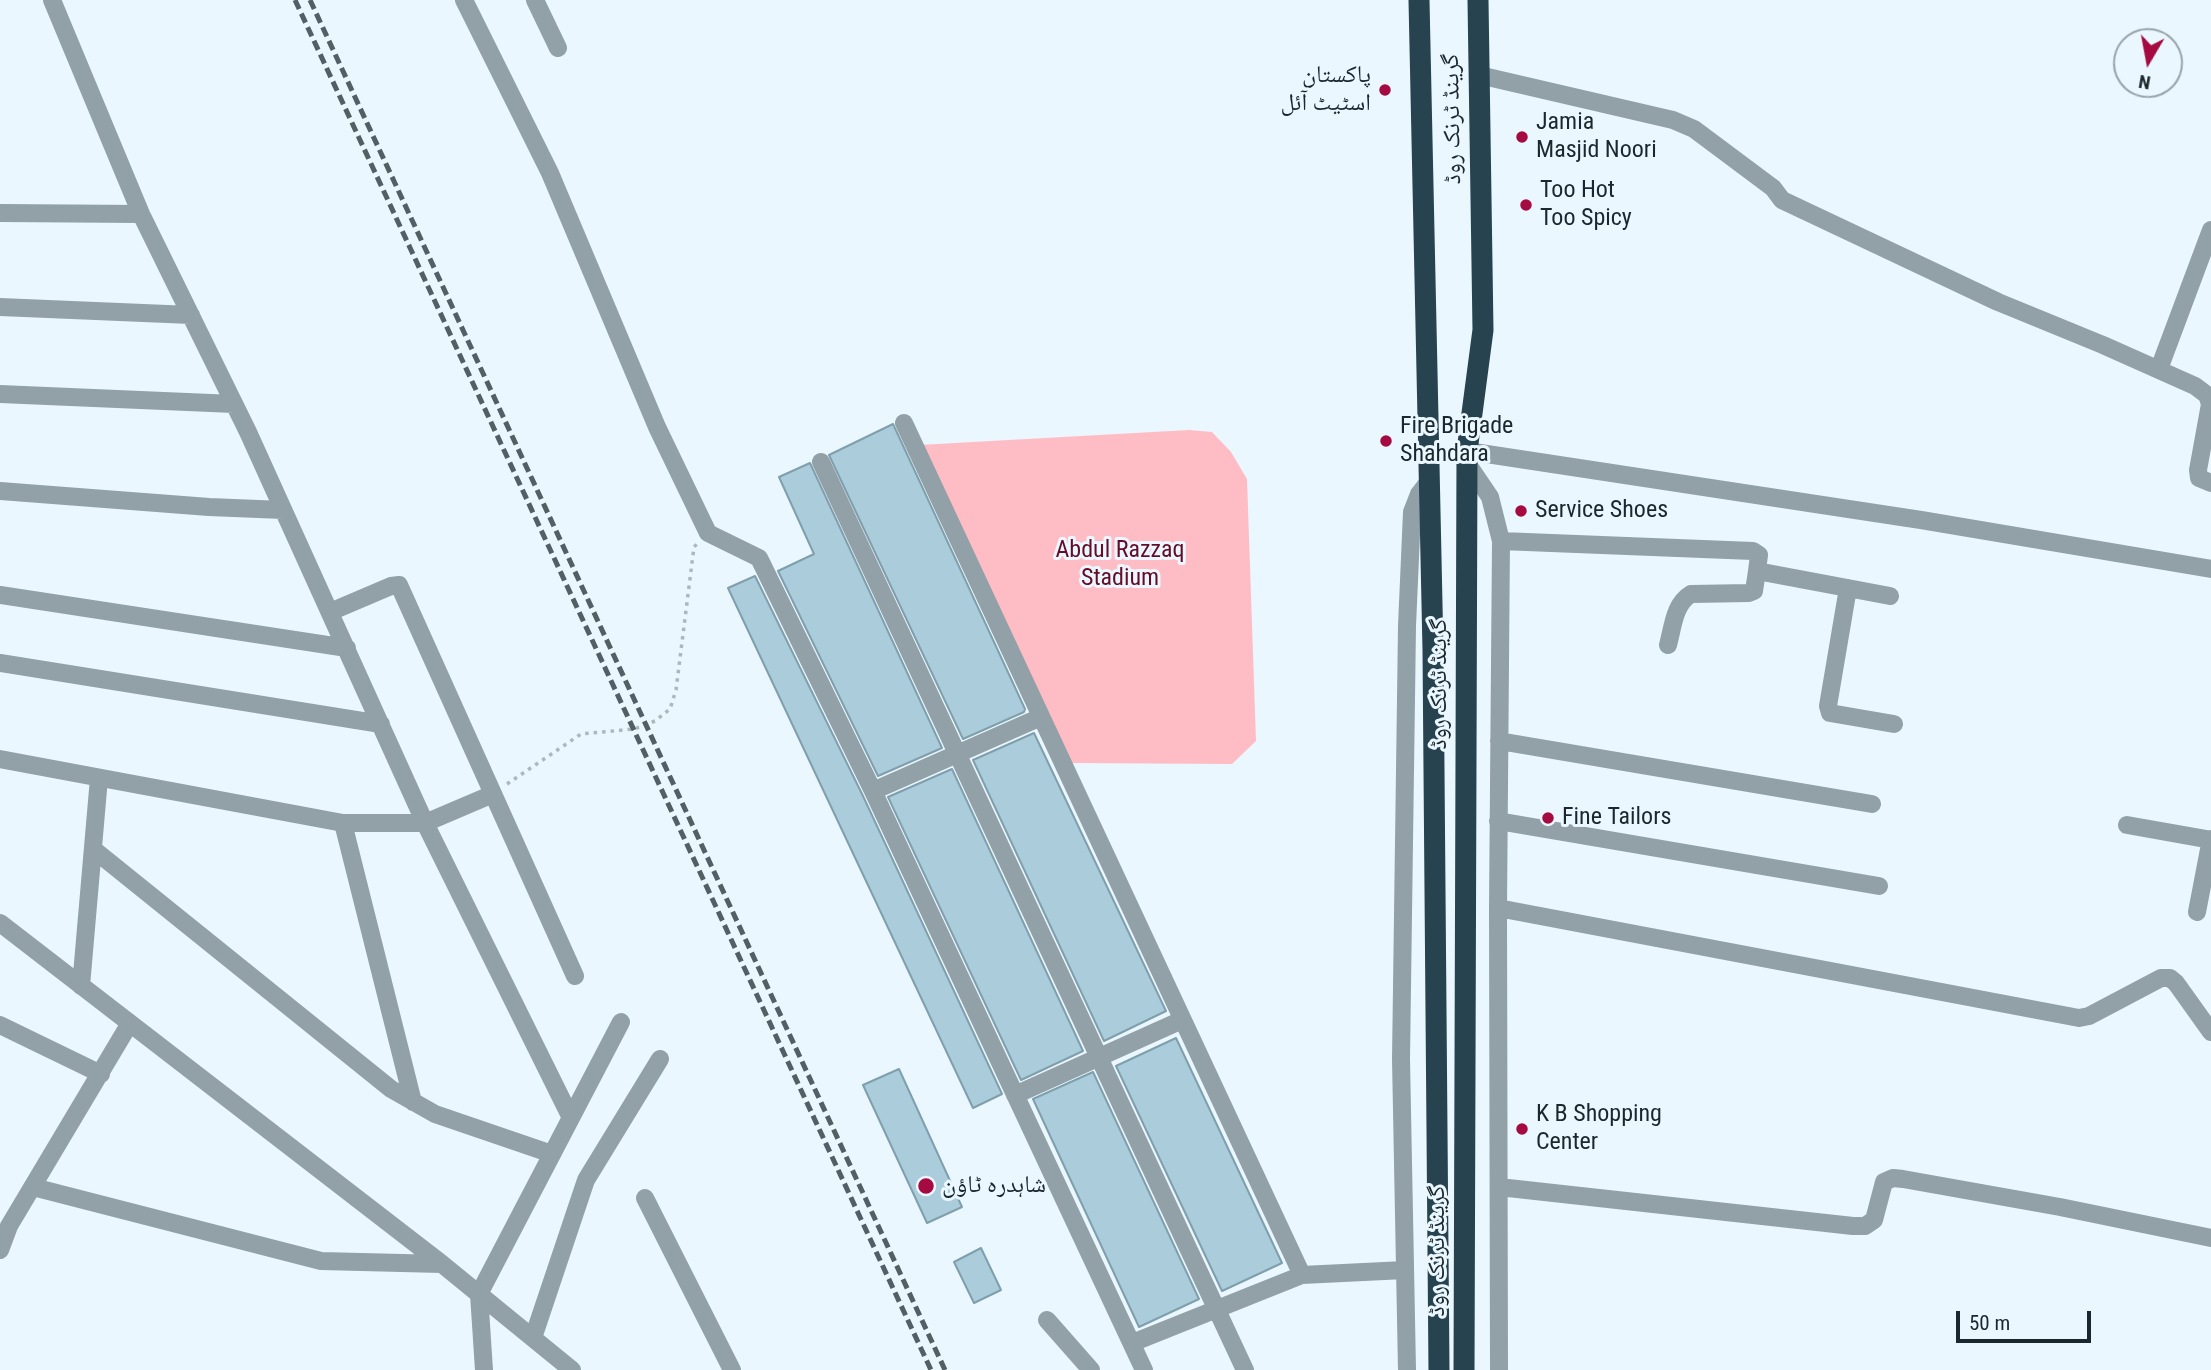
<!DOCTYPE html>
<html>
<head>
<meta charset="utf-8">
<style>
	body { margin:0 }
	#map { position:relative; width:2211px; height:1370px; overflow:hidden; background:#eaf7fe; font-family:"Roboto Condensed",sans-serif }
	canvas { display:block }
	.north { position:absolute; left:2113px; top:28px; width:70px; height:70px; box-sizing:border-box; background:#eaf7fe; border:2px solid #97a4aa; border-radius:50%; rotate:190deg; font-size:19px; font-weight:700; line-height:28px; text-align:center; color:#1a272c }
	.north::after { content:''; display:block; margin:auto; width:24px; height:32px; background:#a50b41; clip-path:polygon(50% 0,100% 100%,50% 72%,0 100%) }
	.scale { position:absolute; left:1956px; top:1311px; width:135px; height:32px; box-sizing:border-box; border:4px solid #1a272c; border-top:0; padding-left:9px; font-size:21px; line-height:24px; white-space:nowrap; color:#1a272c; -webkit-text-stroke:5px #eaf7fe; paint-order:stroke }
</style>
</head>
<body>
<div id="map">
<canvas width="2211" height="1370"></canvas>
<div class="north">N</div>
<div class="scale">50 m</div>
</div>
<script>
const ctx = document.querySelector('canvas').getContext('2d');
ctx.lineJoin = 'round';
function paint(path, color) { ctx.fillStyle = color; ctx.fill(path, 'evenodd'); }
function strokePath(path, color, width, dash) { ctx.strokeStyle = color; ctx.lineWidth = width; ctx.lineCap = dash ? 'butt' : 'round'; ctx.setLineDash(dash || []); ctx.stroke(path); }
function drawText(font, color, halo, rows, align = 'center') {
  ctx.font = font + ' "Roboto Condensed","Noto Naskh Arabic",sans-serif'; ctx.lineWidth = 6; ctx.setLineDash([]); ctx.textBaseline = 'middle'; ctx.strokeStyle = halo; ctx.fillStyle = color; for (const [text, x, y, turn = 0] of rows) {
    ctx.save(); ctx.translate(x, y); ctx.rotate((+turn || 0) * Math.PI / 180); ctx.textAlign = isNaN(turn) ? turn : align; if (halo) ctx.strokeText(text, 0, 0); ctx.fillText(text, 0, 0); ctx.restore();
  }
}
paint(new Path2D(`
	M 1189,430 L 1212,432 L 1231,452 L 1247,479 L 1256,741 L 1232,764 L 1070,763 L 919,445 Z`), '#febdc5');
const building = new Path2D(`
	M 893,424 L 1025,709 L 1024,712 L 963,739 L 829,455 Z
	M 810,463 L 942,748 L 878,776 L 778,571 L 814,554 L 779,477 Z
	M 755,576 L 863,796 L 1002,1094 L 973,1108 L 728,588 Z
	M 1034,733 L 1166,1011 L 1104,1041 L 973,760 Z
	M 952,769 L 1083,1051 L 1021,1080 L 888,797 Z
	M 1176,1038 L 1282,1263 L 1222,1291 L 1116,1066 Z
	M 899,1069 L 962,1207 L 927,1223 L 863,1085 Z
	M 1093,1072 L 1199,1299 L 1139,1327 L 1033,1099 Z
	M 981,1248 L 1001,1290 L 974,1303 L 954,1262 Z`);
paint(building, '#abccdb');
strokePath(building, '#7f9fad', 2);
strokePath(new Path2D(`
	M 507,784 L 581,734 L 634,729 L 655,721 L 670,709 L 676,690 L 694,547 L 697,544`), '#abb8bf', 3.5, [3.5, 5]);
strokePath(new Path2D(`
	M 52,0 L 141,214 L 248,432 L 425,823 L 571,1118
	M 464,0 L 550,173 L 657,427 L 708,533 L 759,558 L 873,791 L 1144,1370
	M 535,0 L 558,48
	M 1479,75 L 1673,120 L 1694,129 L 1773,188 L 1782,200 L 1998,302 L 2103,345 L 2195,386 L 2207,395 L 2210,404 L 2198,470 L 2199,478 L 2211,483
	M 0,213 L 141,214
	M 0,307 L 191,315
	M 2159,369 L 2211,230
	M 0,394 L 234,404
	M 904,423 L 1302,1275
	M 1467,451 L 1921,520 L 2211,569
	M 821,462 L 1245,1370
	M 1467,463 L 1490,497 L 1501,541 L 1498,908 L 1499,1370
	M 0,491 L 209,507 L 283,510
	M 1501,541 L 1753,551 L 1759,555 L 1757,571 L 1890,596
	M 1848,588 L 1828,706 L 1830,713 L 1894,724
	M 0,595 L 347,648
	M 330,612 L 391,586 L 399,585 L 575,976
	M 1668,645 C 1673,627 1674,604 1691,594 L 1749,593 L 1754,591 L 1757,571
	M 0,663 L 381,724
	M 1499,741 L 1872,804
	M 0,759 L 343,823 L 425,823 L 493,794
	M 873,791 L 1041,717
	M 1498,821 L 1879,886
	M 343,823 L 413,1102
	M 2127,825 L 2211,840
	M 93,849 L 391,1089 L 435,1114 L 552,1154
	M 1498,908 L 2079,1018 L 2089,1016 L 2161,978 L 2170,978 L 2176,983 L 2211,1032
	M 2197,912 L 2211,839
	M 0,923 L 442,1264 L 572,1370
	M 81,986 L 99,778
	M 0,1025 L 101,1074
	M 1015,1095 L 1182,1020
	M 33,1187 L 321,1261 L 442,1264
	M 1499,1187 L 1853,1226 L 1865,1226 L 1874,1220 L 1884,1182 L 1893,1178 L 1903,1179 L 2060,1207 L 2211,1238
	M 645,1198 L 732,1370
	M 0,1250 L 9,1226 L 130,1023
	M 1047,1320 L 1091,1370
	M 533,1338 L 586,1180 L 660,1059
	M 1132,1343 L 1302,1275 L 1405,1270
	M 484,1370 L 479,1294 L 621,1022
	M 1407,1370 L 1401,1059 L 1407,626 L 1412,512 L 1419,494 L 1430,480`), '#92a0a7', 18);
strokePath(new Path2D(`
	M 1419,0 L 1433,650 L 1439,1370
	M 1464,1370 L 1467,451 L 1483,330 L 1478,0`), '#26434f', 21);
strokePath(new Path2D(`
	M 295,0 L 931,1370
	M 310,0 L 945,1370`), '#525f65', 5, [10, 5]);
for (const [x, y, r, color] of [
	[1385,90,7,"#a50b41"],
	[1522,137,7,"#a50b41"],
	[1526,205,7,"#a50b41"],
	[1386,441,7,"#a50b41"],
	[1521,511,7,"#a50b41"],
	[1548,818,7,"#a50b41"],
	[1522,1129,7,"#a50b41"],
	[926,1186,9,"#a50b41"]
]) { const dot = new Path2D(); dot.arc(x, y, r, 0, 2 * Math.PI); ctx.fillStyle = color; ctx.fill(dot); strokePath(dot, '#eaf7fe', 2.5); }
drawText('24px', '#1a272c', '#eaf7fe', [
	["پاکستان",1371,76,"right"],
	["اسٹیٹ آئل",1371,104,"right"],
	["Jamia",1536,123],
	["Masjid Noori",1536,151],
	["Too Hot",1540,191],
	["Too Spicy",1540,219],
	["Fire Brigade",1400,427],
	["Shahdara",1400,455],
	["Service Shoes",1535,511],
	["Fine Tailors",1562,818],
	["K B Shopping",1536,1115],
	["Center",1536,1143],
	["شاہدرہ ٹاؤن",942,1186]
], 'left');
drawText('24px', '#1a272c', '#eaf7fe', [
	["گرینڈ ٹرنک روڈ",1453,119,-91],
	["گرینڈ ٹرنک روڈ",1440,684,-90],
	["گرینڈ ٹرنک روڈ",1438,1251,-90]
]);
drawText('24px', '#640b26', '#eaf7fe', [
	["Abdul Razzaq",1120,551],
	["Stadium",1120,579]
]);
</script>
</body>
</html>
